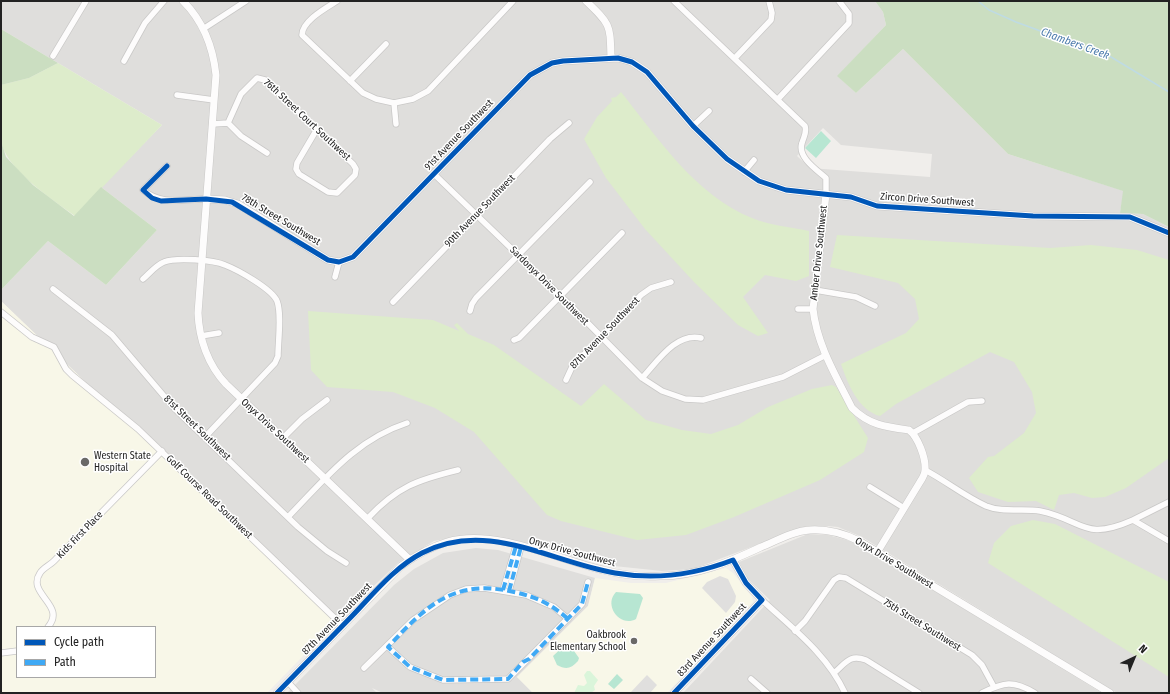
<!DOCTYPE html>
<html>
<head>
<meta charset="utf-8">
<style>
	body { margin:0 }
	#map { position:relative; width:1170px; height:694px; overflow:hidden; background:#f0eeeb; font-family:"Fira Sans Condensed",sans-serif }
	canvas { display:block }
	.frame { position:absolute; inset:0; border:2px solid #222; pointer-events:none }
	.legend { position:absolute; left:16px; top:626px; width:140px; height:52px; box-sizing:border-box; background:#fff; border:1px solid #a7a7a7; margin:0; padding:5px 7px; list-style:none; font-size:12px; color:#222 }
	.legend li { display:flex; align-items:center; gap:8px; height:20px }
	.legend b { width:20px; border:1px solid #a7a7a7 }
	.north { position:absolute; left:1114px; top:638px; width:40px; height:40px; -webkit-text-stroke:3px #fff; paint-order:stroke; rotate:44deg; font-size:11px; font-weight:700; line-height:16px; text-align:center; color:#222 }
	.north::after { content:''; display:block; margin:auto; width:14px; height:18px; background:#222; clip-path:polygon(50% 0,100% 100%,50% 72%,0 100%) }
</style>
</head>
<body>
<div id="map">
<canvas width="1170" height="694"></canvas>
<div class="frame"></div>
<ul class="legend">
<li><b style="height:5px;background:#0057b8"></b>Cycle path</li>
<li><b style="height:5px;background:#3fa9f5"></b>Path</li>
</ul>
<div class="north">N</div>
</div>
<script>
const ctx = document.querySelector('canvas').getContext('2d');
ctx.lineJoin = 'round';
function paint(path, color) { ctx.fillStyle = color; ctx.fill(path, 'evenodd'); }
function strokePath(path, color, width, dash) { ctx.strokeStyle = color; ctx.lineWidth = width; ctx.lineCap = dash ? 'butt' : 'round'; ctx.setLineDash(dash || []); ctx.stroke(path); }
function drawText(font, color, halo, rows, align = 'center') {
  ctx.font = font + ' "Fira Sans Condensed",sans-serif'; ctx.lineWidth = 3; ctx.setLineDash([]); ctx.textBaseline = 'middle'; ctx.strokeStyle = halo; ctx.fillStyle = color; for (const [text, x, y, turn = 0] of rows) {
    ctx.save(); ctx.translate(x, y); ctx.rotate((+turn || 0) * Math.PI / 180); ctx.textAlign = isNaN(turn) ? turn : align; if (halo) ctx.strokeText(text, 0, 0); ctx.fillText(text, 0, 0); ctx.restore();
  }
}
paint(new Path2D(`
	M 1,1 L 875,1 L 883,12 L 886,25 L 838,76 L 856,93 L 903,49 L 1008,154 L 1124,191 L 1120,213 L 1143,214 L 1169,227 L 1169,693 L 1117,693 L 862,537 L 838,527 L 828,526 L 807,526 L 693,569 L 662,571 L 614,566 L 491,536 L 460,536 L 434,541 L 399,562 L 336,622 L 1,301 L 1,290 L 48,241 L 106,285 L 157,230 L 101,187 L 162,125 L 1,29 ZM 823,128 L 841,145 L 932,154 L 930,177 L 810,168 L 797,156 Z
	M 808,534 L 828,535 L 854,542 L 1102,693 L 683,693 L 770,600 L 748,579 L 739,562 Z
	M 476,548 L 498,550 L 595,578 L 588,606 L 517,677 L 533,693 L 383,693 L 372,688 L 377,693 L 287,693 L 394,585 L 414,569 L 443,553 Z`), '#dfdedc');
paint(new Path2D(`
	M 1,301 L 336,622 L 267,693 L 1,693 ZM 17,627 L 155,627 L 155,677 L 17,677 Z
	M 726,568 L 733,573 L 752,597 L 753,602 L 667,693 L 533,693 L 517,677 L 588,606 L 595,578 L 631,583 L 666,583 Z`), '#f8f7e8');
paint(new Path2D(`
	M 58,63 L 162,125 L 75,216 C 53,200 4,168 1,140 C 0,122 1,103 1,85 L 29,78 Z
	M 621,92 C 657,137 696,196 752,218 C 769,225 790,227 809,231 L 809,276 L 796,281 L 765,275 L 743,297 L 768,333 L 758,336 L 738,325 L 694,282 L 645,229 L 606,178 L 584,139 L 597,117 L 612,101 L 611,98 L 616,97 Z
	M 837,235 L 1050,248 L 1091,245 L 1137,250 L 1169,260 L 1169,458 L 1126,488 L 1105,497 L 1092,498 L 1074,493 L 1059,495 L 1054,510 L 1036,501 L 1008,502 L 978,492 L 969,478 L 988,457 L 994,456 L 1024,433 L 1036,413 L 1032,392 L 1014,362 L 990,352 L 896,404 L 880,416 C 858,410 848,384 841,364 L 906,333 L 919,319 L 915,299 L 898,283 L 830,267 Z
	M 308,311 L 433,320 L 459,331 L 454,325 L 457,323 L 468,334 L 494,345 L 581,406 L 604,384 L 646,420 L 682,430 L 711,434 L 738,425 L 768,407 L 812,389 L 832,385 L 836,387 L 868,438 L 864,452 L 820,480 L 734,517 L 686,535 L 637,540 L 561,521 L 547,515 L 474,432 L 435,408 L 393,392 L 327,387 L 311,370 Z
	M 1033,520 L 1055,524 L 1169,582 L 1169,677 L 988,563 L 994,543 L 1011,526 Z`), '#ddeccb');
paint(new Path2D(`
	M 875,1 L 1169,1 L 1169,227 L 1143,214 L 1120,213 L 1123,191 L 1008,154 L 903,49 L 856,93 L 837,76 L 886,25 L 883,12 Z
	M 1,29 L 58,63 L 29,78 L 1,85 Z
	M 1,141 L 6,157 L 33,185 L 74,216 L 101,187 L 157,230 L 106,285 L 48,241 L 1,290 Z`), '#cbdec1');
paint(new Path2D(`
	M 587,671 L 590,671 L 598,680 L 594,686 L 595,690 L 591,693 L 574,693 L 578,685 L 584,686 L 587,683 L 584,675 Z`), '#daf5da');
paint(new Path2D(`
	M 821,131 L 831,141 L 816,158 L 805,148 Z
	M 616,592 L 640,594 L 643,598 L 636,619 C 620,628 603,605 616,592 Z
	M 566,644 L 569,644 L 579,658 L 578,661 C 571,669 566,670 557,665 L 553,656 Z
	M 617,674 L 623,680 L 614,689 L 608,684 Z`), '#b7e6d2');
paint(new Path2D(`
	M 720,576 L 728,579 L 736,596 L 735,602 L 726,613 L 702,588 L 707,582 Z
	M 647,675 L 657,685 L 650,693 L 632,693 L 631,692 Z`), '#e0dfde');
strokePath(new Path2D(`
	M 978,1 L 989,10 L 1016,22 L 1111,57 L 1169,92`), '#bfdbe3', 1.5);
const minor = new Path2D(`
	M 337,1 C 326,8 302,21 302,35 L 363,93 L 376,99 L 394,103 L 396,124
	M 674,1 L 805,126 C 807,133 804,136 802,143 C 797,157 817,170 826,178 L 826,194
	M 203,29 L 246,1
	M 53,56 L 86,1
	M 735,58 L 771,20 L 772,13 L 769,1
	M 124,61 L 145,23 L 164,1
	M 350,81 L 386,44
	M 177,95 L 214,100
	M 778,99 L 849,23 L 849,14 L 839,1
	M 394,103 L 413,99 L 428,91 L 513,1
	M 228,123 L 241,136 L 267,153
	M 212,124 L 228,123 L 241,94 L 257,78 L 265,80 L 353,164 L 356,169 L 355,175 L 337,193 L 328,192 L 299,174 L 296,169 L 297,163 L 317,129
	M 693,126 L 709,111
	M 167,166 L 143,190 C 162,206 183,199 206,199
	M 744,172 L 754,160
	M 434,174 L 571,306 L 642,378 L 662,391 L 685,399 L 703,400 L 783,377 L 826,355
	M 335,277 L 339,262
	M 143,279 C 150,273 156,265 164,262 C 176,257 214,260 225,265 C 238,270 272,289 277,301 C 282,314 278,342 278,356 L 275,363 L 205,437
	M 53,289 L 112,335 L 175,409 L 298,527 L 327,551 L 346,563
	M 815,290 L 856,297 L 875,306
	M 393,302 L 550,139 L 569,123
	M 798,309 L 813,309
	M 470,311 L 472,304 L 476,298 L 590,182
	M 1,312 L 32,337 L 54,347 L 66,369 L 72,375 L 138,429 L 343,626
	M 201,336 L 219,333
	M 514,340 L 519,338 L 622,233
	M 642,378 C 657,362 676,332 701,338
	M 566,380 L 572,367 L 641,295 L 651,288 L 671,282
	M 913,433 L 968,402 L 982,401
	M 283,438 L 302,419 L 327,400
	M 925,470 C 946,481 964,496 986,506 C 1003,513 1022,508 1040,511 C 1084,520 1083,542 1133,520 L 1169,541
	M 870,487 L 904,508
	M 288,517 C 325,479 355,440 407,423
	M 368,518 C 397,487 417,480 458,470
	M 1133,520 L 1169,502
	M 503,590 L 516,546
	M 509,591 L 521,547
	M 762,600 C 792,628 827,654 845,693
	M 48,627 C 67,605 26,594 40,573 C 43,568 50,565 54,561 L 162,451
	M 795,631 L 805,621 L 834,580 L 839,577 L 846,578 L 972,655 L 982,665 L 994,687
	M 388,647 L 410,667 L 443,680 L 508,679 L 582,604 L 588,582
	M 1,653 L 17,651
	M 364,668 L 413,620 L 450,595 L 466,589 L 484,588 L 526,595 L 554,607 L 568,619
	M 834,673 C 846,663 849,654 866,660 L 919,693
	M 751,679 L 767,693
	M 288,682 L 298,693
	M 982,693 C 1004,682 1013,680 1035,693`);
const tertiary = new Path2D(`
	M 183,1 C 203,21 213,47 216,75 L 198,313 C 199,339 208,365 226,384 L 410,560
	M 586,1 C 611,25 610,24 611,58
	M 826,194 L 813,309 C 817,345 836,376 852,408 C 869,425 886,427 909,430 C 918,437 926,458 925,470 C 925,474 922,479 920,482 L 878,551
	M 206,199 L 225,200 L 238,204 L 328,260 L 339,262 L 353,257 L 530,75 L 552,63 L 563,61 L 618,58 L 632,62 L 647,72 L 693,126 L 727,159 L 759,181 L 786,190 L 851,197 L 877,206 L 1033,216 L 1130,217 L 1169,233
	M 277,693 L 401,566 C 415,556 430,547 447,542 C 495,528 556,559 603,570 C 622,575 641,577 660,576 C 697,576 729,562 761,547 C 776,541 793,531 810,530 C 828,529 843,533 859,541 L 1110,693
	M 674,693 L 762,600 L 746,583 L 733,560`);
strokePath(minor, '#c9c8c7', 7);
strokePath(tertiary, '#c9c8c7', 8);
strokePath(minor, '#fdfcfc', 5.5);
strokePath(tertiary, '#fdfcfc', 7);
strokePath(new Path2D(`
	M 503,590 L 516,546
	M 509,591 L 521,547
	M 568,619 C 551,604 537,597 514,592 C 454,578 426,606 388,647 L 410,667 L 443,680 L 508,679 L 523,662 L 529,659 L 582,604 L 588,582`), '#3fa9f5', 4, [8, 4]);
strokePath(new Path2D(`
	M 167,166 L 143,190 L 152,198 L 161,201 L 206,199 L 232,202 L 328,260 L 339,262 L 353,257 L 530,75 L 552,63 L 563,61 L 618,58 L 632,62 L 647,72 L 693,126 L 727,159 L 759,181 L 786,190 L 851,197 L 877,206 L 1033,216 L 1130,217 L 1169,233
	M 277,693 C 302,667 328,641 353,615 C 374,593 395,567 422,553 C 487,519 550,562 615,573 C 655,580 694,575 733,560 L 746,583 L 762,600 L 674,693`), '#0057b8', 5);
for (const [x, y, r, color] of [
	[85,462,5,"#6a6968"],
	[634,641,4,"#6a6968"]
]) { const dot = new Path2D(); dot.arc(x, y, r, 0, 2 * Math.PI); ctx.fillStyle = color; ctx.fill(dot); strokePath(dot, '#fff', 1.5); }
drawText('10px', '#222', '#fff', [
	["76th Street Court Southwest",307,120,43],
	["91st Avenue Southwest",459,135,-46],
	["Zircon Drive Southwest",927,200,4],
	["90th Avenue Southwest",480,211,-46],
	["78th Street Southwest",281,220,31],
	["Amber Drive Southwest",819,253,-84],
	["Sardonyx Drive Southwest",549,286,45],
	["87th Avenue Southwest",605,333,-46],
	["81st Street Southwest",197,428,44],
	["Onyx Drive Southwest",275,431,43],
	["Golf Course Road Southwest",209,497,44],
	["Kids First Place",80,535,-46],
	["Onyx Drive Southwest",572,552,15],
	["Onyx Drive Southwest",894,563,31],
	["87th Avenue Southwest",337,619,-46],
	["75th Street Southwest",922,625,32],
	["83rd Avenue Southwest",712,640,-47]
]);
drawText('10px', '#222', '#fff', [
	["Western State",94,456],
	["Hospital",94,468],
	["Oakbrook",626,635,"right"],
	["Elementary School",626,647,"right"]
], 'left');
drawText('italic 11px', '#4a7aab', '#fff', [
	["Chambers Creek",1075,44,20]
]);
</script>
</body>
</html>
